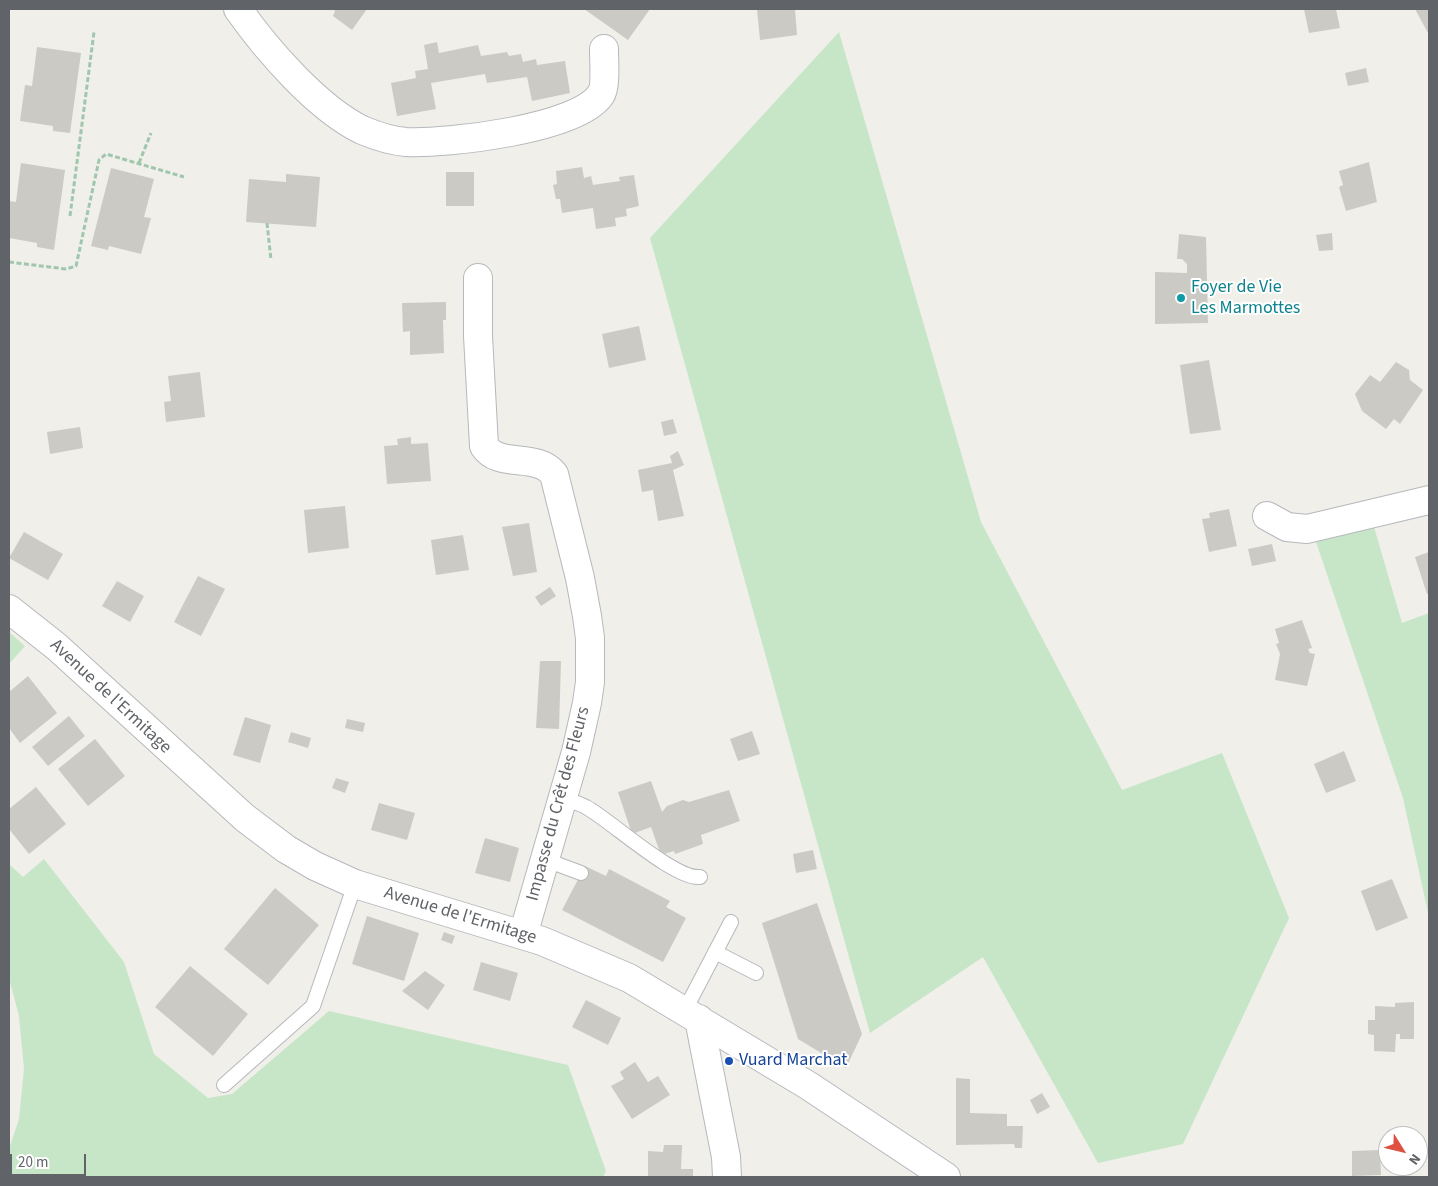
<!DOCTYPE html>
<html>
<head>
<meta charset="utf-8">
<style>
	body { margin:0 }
	#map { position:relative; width:1438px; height:1186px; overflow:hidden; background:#f0efe9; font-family:"Source Sans 3",sans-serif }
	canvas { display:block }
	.frame { position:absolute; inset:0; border:10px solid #606367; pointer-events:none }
	.north { position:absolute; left:1378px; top:1126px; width:50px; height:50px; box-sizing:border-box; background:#fff; border:1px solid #bfc1c2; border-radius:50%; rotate:126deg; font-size:14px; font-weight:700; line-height:20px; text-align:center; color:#606367 }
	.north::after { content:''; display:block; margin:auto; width:18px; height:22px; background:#de5141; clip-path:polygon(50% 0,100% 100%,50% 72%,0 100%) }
	.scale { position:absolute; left:10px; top:1154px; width:76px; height:22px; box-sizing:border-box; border:2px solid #606367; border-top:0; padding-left:6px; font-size:15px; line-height:18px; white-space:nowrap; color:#606367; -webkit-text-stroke:4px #fff; paint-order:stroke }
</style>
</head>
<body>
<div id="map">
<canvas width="1438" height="1186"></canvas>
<div class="frame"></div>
<div class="north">N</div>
<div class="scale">20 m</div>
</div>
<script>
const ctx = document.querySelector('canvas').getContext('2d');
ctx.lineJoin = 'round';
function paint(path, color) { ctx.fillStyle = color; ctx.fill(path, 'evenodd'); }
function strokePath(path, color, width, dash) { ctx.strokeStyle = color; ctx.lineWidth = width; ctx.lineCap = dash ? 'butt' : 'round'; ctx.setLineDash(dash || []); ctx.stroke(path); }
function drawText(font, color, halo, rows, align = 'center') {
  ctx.font = font + ' "Source Sans 3",sans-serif'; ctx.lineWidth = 4; ctx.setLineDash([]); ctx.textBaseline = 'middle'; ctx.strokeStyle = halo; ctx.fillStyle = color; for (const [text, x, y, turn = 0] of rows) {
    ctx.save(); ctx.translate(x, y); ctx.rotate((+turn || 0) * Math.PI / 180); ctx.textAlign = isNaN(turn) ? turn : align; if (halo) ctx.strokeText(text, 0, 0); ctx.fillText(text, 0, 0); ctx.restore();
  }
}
paint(new Path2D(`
	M 839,32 L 981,522 L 1122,790 L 1222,753 L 1289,918 L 1183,1144 L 1098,1163 L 983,957 L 870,1033 L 650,238 Z
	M 1374,527 L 1402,623 L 1429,613 L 1429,917 L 1403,798 L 1316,542 Z
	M 9,632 L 25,646 L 9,664 Z
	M 44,859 L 124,962 L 154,1054 L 208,1098 L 232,1094 L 329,1011 L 568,1065 L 606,1171 L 603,1177 L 9,1177 L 9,1149 L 19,1119 L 24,1069 L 19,1016 L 9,978 L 9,864 L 23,877 Z`), '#c7e6c8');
paint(new Path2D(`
	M 332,9 L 367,9 L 352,30 L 333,16 L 335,11 Z
	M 584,9 L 650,9 L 628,40 Z
	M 757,9 L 795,9 L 797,35 L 760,40 Z
	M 1304,9 L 1336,9 L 1340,28 L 1309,33 Z
	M 1415,9 L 1429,9 L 1429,32 L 1428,33 Z
	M 437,42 L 439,53 L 478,45 L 481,56 L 507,52 L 509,56 L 521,54 L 523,62 L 536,59 L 537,65 L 565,61 L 570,93 L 532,101 L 527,77 L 487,83 L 485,74 L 431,83 L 436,109 L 397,116 L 391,83 L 416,78 L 415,71 L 428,69 L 424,45 Z
	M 37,47 L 81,53 L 70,133 L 53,131 L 53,126 L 20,121 L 25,85 L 32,86 Z
	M 1366,68 L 1369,82 L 1348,86 L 1345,73 Z
	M 1369,162 L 1377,202 L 1346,211 L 1339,187 L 1343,185 L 1339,171 Z
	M 21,163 L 65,170 L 54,250 L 37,247 L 37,243 L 9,238 L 9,201 L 16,202 Z
	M 582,167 L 584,178 L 591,176 L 593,185 L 620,181 L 619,177 L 634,175 L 639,206 L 626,209 L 627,216 L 615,218 L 616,226 L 596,229 L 593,208 L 562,213 L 560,199 L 556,199 L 553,185 L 557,184 L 556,171 Z
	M 111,168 L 154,179 L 144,217 L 151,218 L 141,254 L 109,246 L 108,250 L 91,246 Z
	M 446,172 L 474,172 L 474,206 L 446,206 Z
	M 286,174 L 320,177 L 316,227 L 246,222 L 249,179 L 286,182 Z
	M 1332,233 L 1333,250 L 1319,251 L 1316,235 Z
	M 1179,234 L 1206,237 L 1208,323 L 1155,324 L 1155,272 L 1187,273 L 1187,264 L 1182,259 L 1177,259 Z
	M 446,302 L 446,320 L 443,320 L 444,353 L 410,355 L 410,331 L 403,332 L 402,303 Z
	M 639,326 L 646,360 L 609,368 L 602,334 Z
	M 1209,360 L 1221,430 L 1190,434 L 1180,365 Z
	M 1396,362 L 1409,370 L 1410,380 L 1423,390 L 1400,424 L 1394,419 L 1386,429 L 1362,411 L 1355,394 L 1370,375 L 1380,382 Z
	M 200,372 L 205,417 L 166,422 L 164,402 L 171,401 L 168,376 Z
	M 673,419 L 677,433 L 664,436 L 661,422 Z
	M 80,427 L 83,448 L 50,454 L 47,432 Z
	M 411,437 L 411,444 L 428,443 L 431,481 L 387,484 L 384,446 L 398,445 L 397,439 Z
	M 678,451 L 684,465 L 673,470 L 684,516 L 658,521 L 653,490 L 642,492 L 638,470 L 672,463 L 670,456 Z
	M 345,506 L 349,548 L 308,553 L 304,510 Z
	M 1229,509 L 1237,546 L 1209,552 L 1202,519 L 1210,518 L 1209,513 Z
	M 529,523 L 537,572 L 513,576 L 502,527 Z
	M 24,532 L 63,554 L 48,580 L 9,558 Z
	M 463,535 L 469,570 L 436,575 L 431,540 Z
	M 1272,544 L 1276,561 L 1252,566 L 1248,549 Z
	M 1429,552 L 1429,593 L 1427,594 L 1415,557 Z
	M 198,576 L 225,589 L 201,636 L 174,622 Z
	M 117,581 L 144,596 L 130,622 L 102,606 Z
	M 550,587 L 556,596 L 541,606 L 535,597 Z
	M 1302,620 L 1312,648 L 1308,649 L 1310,653 L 1315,654 L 1307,686 L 1275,680 L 1280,654 L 1276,644 L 1279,643 L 1275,629 Z
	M 540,661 L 561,661 L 559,729 L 536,728 Z
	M 28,676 L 57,713 L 20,743 L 9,728 L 9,692 Z
	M 69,716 L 85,736 L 48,766 L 32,747 Z
	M 245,717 L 271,725 L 260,763 L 233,755 Z
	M 347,719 L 365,723 L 363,732 L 345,728 Z
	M 752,731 L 760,754 L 738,761 L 730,739 Z
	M 291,732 L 311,738 L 308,748 L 288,742 Z
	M 95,739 L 125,776 L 88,806 L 58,769 Z
	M 1344,751 L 1356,781 L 1326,793 L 1314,764 Z
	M 336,778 L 349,782 L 345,793 L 332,788 Z
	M 651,781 L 662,812 L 667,806 L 683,800 L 689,802 L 729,790 L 740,821 L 701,835 L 703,844 L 675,854 L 674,851 L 661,855 L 651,827 L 632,834 L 618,792 Z
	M 36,787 L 66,824 L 29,854 L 9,829 L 9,809 Z
	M 379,803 L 415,813 L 407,840 L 371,830 Z
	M 485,838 L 519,848 L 510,882 L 475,873 Z
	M 813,850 L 817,869 L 796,873 L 793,854 Z
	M 585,866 L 606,876 L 609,869 L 670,901 L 666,907 L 686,918 L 663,962 L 562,910 Z
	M 1392,879 L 1408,918 L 1376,931 L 1361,891 Z
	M 275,888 L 319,925 L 268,985 L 224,949 Z
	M 817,903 L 862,1034 L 846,1068 L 798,1039 L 762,923 Z
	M 367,916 L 419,933 L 404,981 L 352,964 Z
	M 444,932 L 455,936 L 452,944 L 441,940 Z
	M 481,962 L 518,973 L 510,1001 L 473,990 Z
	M 190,966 L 248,1014 L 213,1056 L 155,1007 Z
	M 425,971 L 445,985 L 428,1010 L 402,991 Z
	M 586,1000 L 621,1018 L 608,1045 L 572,1027 Z
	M 1414,1002 L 1414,1039 L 1400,1039 L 1400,1034 L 1396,1034 L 1395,1052 L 1374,1051 L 1374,1035 L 1368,1034 L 1368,1020 L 1375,1020 L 1375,1006 L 1395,1007 L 1395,1003 Z
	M 635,1062 L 648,1082 L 658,1076 L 670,1095 L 632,1119 L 611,1086 L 624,1079 L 620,1072 Z
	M 956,1078 L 970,1079 L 970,1113 L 1007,1114 L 1007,1126 L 1023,1126 L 1022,1148 L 1015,1148 L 1014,1144 L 956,1145 Z
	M 1042,1093 L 1050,1107 L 1037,1114 L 1030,1100 Z
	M 664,1145 L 682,1145 L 681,1169 L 693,1169 L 693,1177 L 648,1177 L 648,1151 L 663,1152 Z
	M 1380,1150 L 1381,1175 L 1352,1176 L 1352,1151 Z`), '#cccac5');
const service = new Path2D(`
	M 564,799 C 571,801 579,803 586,807 C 610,820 675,880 700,877
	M 546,860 L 581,873
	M 715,952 L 756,973
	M 685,1010 L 731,922
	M 224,1085 L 313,1006 L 355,884`);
const minor = new Path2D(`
	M 238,9 C 266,49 317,108 362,130 C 374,135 393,141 406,142 C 446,144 580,129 601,94 C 606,87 604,59 604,49
	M 478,278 L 478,336 L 484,446 C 499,469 536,452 554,474 L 580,578 L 587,616 L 590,638 L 590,682 L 587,703 L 576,752 L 523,935
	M 1267,516 L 1287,527 L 1307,529 L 1429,500
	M 9,609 L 57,647 L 245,818 L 286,849 L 315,866 L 355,884 L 542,941 L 629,978 L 809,1086 L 946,1177
	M 699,1019 L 726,1157 L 727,1177`);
strokePath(service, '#b5b8bc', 16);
strokePath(minor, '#b5b8bc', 30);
strokePath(new Path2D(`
	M 139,163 L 151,133
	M 70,216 L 94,32
	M 267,223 L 271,260
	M 9,262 L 66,269 L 76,266 L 99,160 L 106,154 L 184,177`), '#a0c7ad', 3, [5, 2.5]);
strokePath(service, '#fff', 14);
strokePath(minor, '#fff', 28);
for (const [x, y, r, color] of [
	[1181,298,5,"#0f9aa8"],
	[729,1061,5,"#1a4fb4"]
]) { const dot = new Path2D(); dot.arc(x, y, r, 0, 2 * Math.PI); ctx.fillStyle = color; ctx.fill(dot); strokePath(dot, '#fff', 2); }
drawText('18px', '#0d838f', '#fff', [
	["Foyer de Vie",1191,288],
	["Les Marmottes",1191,309]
], 'left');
drawText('18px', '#606367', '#fff', [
	["Avenue de l'Ermitage",110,697,43],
	["Impasse du Crêt des Fleurs",559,804,-75],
	["Avenue de l'Ermitage",460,916,17]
]);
drawText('18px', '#164399', '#fff', [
	["Vuard Marchat",739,1061]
], 'left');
</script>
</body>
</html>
